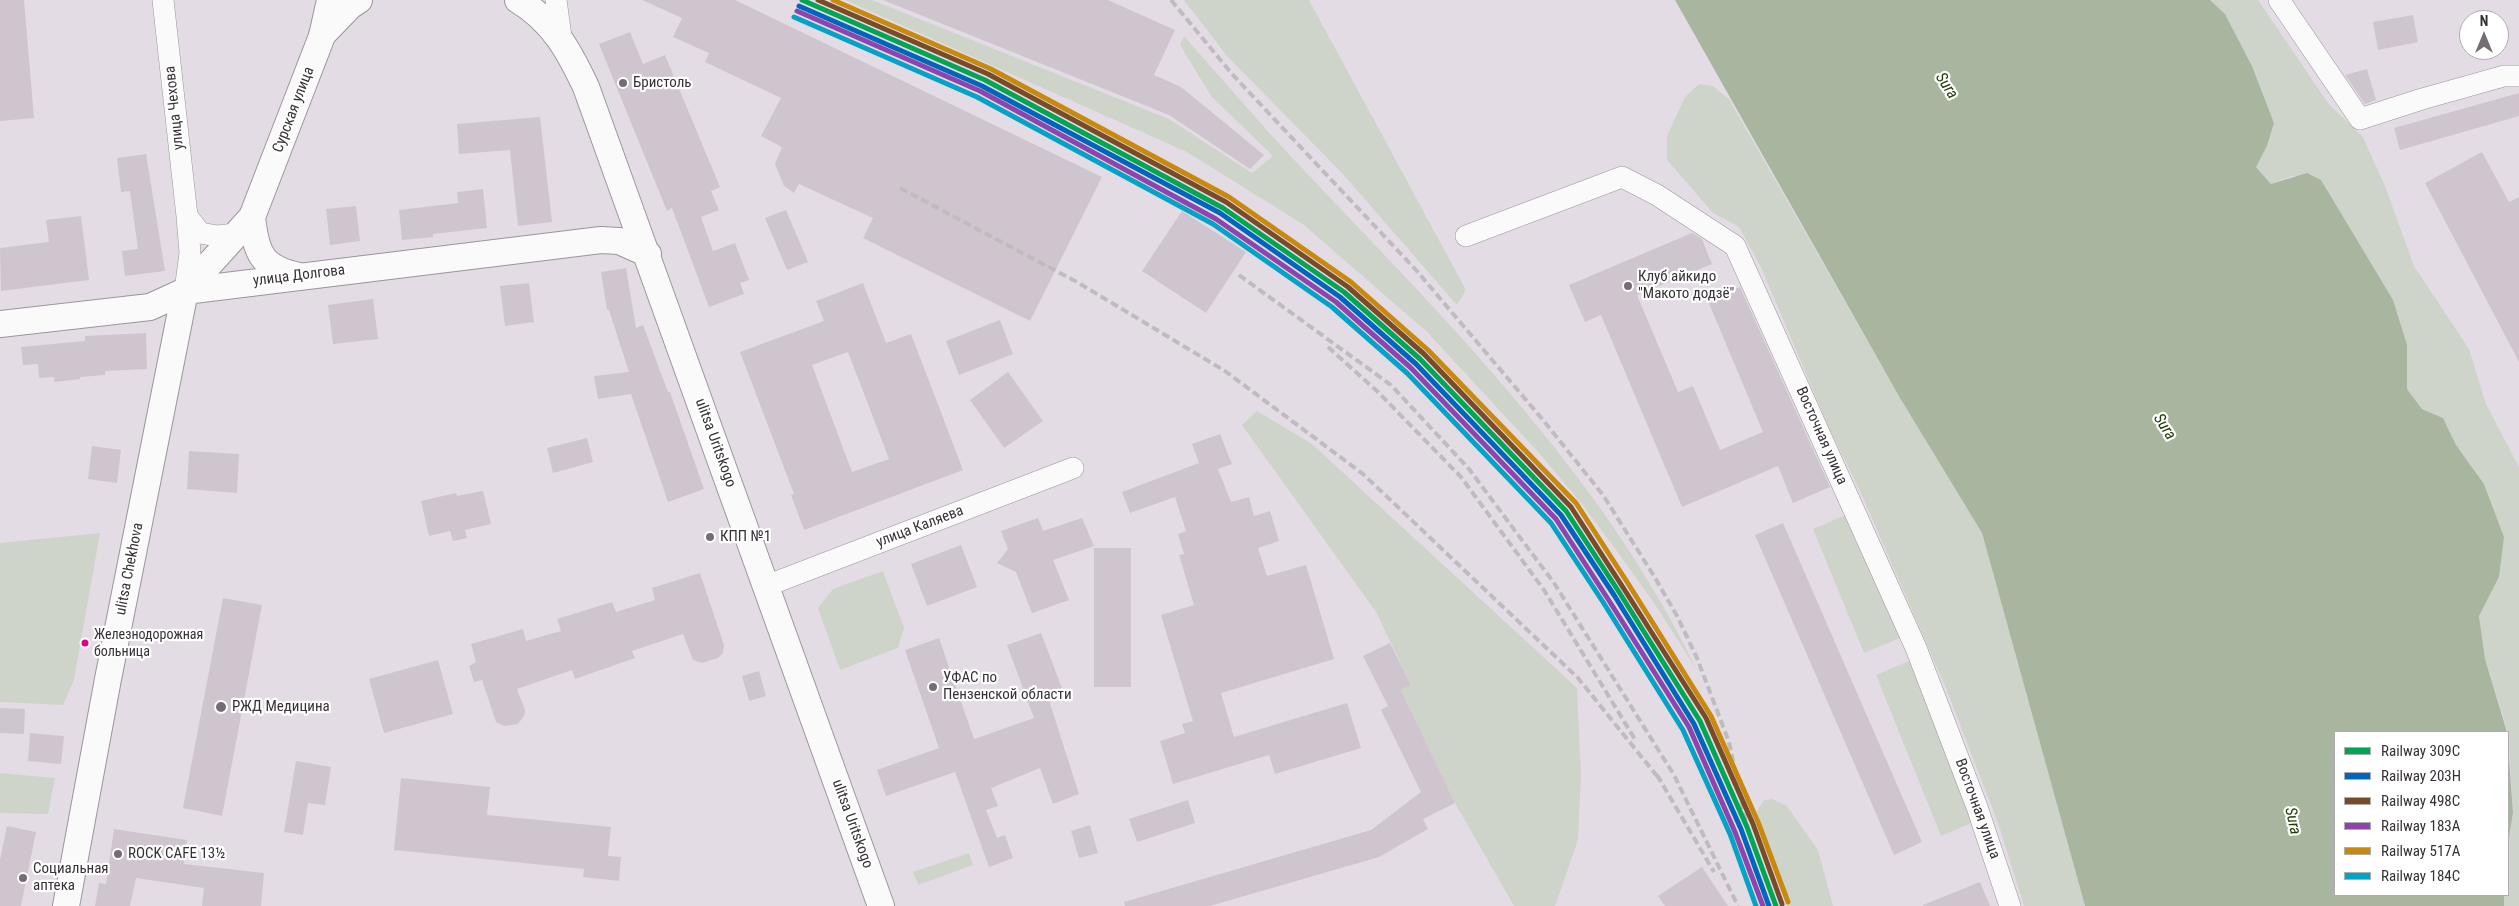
<!DOCTYPE html>
<html>
<head>
<meta charset="utf-8">
<style>
	body { margin:0 }
	#map { position:relative; width:2519px; height:906px; overflow:hidden; background:#e4dce4; font-family:"Roboto Condensed",sans-serif }
	canvas { display:block }
	.legend { position:absolute; left:2334px; top:731px; width:175px; height:165px; box-sizing:border-box; background:#fff; border:1px solid #afadaf; margin:0; padding:6px 9px; list-style:none; font-size:15px; color:#373137 }
	.legend li { display:flex; align-items:center; gap:10px; height:25px }
	.legend b { width:25px; border:1px solid #afadaf }
	.north { position:absolute; left:2459px; top:10px; width:50px; height:50px; box-sizing:border-box; background:#fff; border:1px solid #afadaf; border-radius:50%; rotate:0deg; font-size:14px; font-weight:700; line-height:20px; text-align:center; color:#373137 }
	.north::after { content:''; display:block; margin:auto; width:18px; height:22px; background:#746d74; clip-path:polygon(50% 0,100% 100%,50% 72%,0 100%) }
</style>
</head>
<body>
<div id="map">
<canvas width="2519" height="906"></canvas>
<ul class="legend">
<li><b style="height:6px;background:#00a651"></b>Railway 309С</li>
<li><b style="height:6px;background:#0065bd"></b>Railway 203Н</li>
<li><b style="height:6px;background:#7a4b2a"></b>Railway 498С</li>
<li><b style="height:6px;background:#8e44ad"></b>Railway 183А</li>
<li><b style="height:6px;background:#c7890e"></b>Railway 517А</li>
<li><b style="height:6px;background:#03a3c6"></b>Railway 184С</li>
</ul>
<div class="north">N</div>
</div>
<script>
const ctx = document.querySelector('canvas').getContext('2d');
ctx.lineJoin = 'round';
function paint(path, color) { ctx.fillStyle = color; ctx.fill(path, 'evenodd'); }
function strokePath(path, color, width, dash) { ctx.strokeStyle = color; ctx.lineWidth = width; ctx.lineCap = dash ? 'butt' : 'round'; ctx.setLineDash(dash || []); ctx.stroke(path); }
function drawText(font, color, halo, rows, align = 'center') {
  ctx.font = font + ' "Roboto Condensed",sans-serif'; ctx.lineWidth = 4.5; ctx.setLineDash([]); ctx.textBaseline = 'middle'; ctx.strokeStyle = halo; ctx.fillStyle = color; for (const [text, x, y, turn = 0] of rows) {
    ctx.save(); ctx.translate(x, y); ctx.rotate((+turn || 0) * Math.PI / 180); ctx.textAlign = isNaN(turn) ? turn : align; if (halo) ctx.strokeText(text, 0, 0); ctx.fillText(text, 0, 0); ctx.restore();
  }
}
paint(new Path2D(`
	M 845,0 L 872,0 L 1169,119 L 1252,173 L 1273,156 L 1211,96 L 1180,45 L 1184,36 C 1218,74 1251,113 1285,150 C 1438,313 1598,466 1697,670 L 1654,603 L 1619,554 L 1582,504 L 1539,453 L 1427,332 L 1304,225 L 1187,152 Z
	M 1184,0 L 1309,0 L 1466,290 L 1457,305 L 1341,172 L 1227,56 Z
	M 2210,0 L 2258,0 L 2328,103 L 2363,137 L 2385,186 L 2414,266 L 2469,349 L 2486,404 L 2519,467 L 2519,906 L 2504,906 L 2504,895 L 2508,895 L 2508,843 L 2513,813 L 2508,732 L 2485,659 L 2479,616 L 2499,577 L 2504,537 L 2484,484 L 2456,445 L 2443,418 L 2422,409 L 2407,389 L 2407,345 L 2344,220 L 2321,180 L 2292,176 L 2271,184 L 2256,167 L 2267,146 L 2274,123 L 2252,66 L 2225,14 Z
	M 1699,84 L 1713,86 L 1729,99 L 1900,398 L 1982,533 L 2085,906 L 2024,906 L 1998,823 L 1945,686 L 1861,493 L 1829,428 L 1760,265 L 1739,227 L 1713,213 L 1667,160 L 1667,136 L 1685,97 Z
	M 1257,411 L 1312,444 L 1577,688 L 1581,775 L 1578,840 L 1555,906 L 1514,906 L 1455,803 L 1401,690 L 1411,685 L 1376,612 L 1242,425 Z
	M 1848,514 L 1900,638 L 1864,653 L 1813,529 Z
	M 100,533 L 74,680 L 63,705 L 0,702 L 0,543 Z
	M 883,571 L 904,628 L 898,648 L 840,670 L 818,608 L 833,589 Z
	M 1911,660 L 1976,821 L 1941,836 L 1876,675 Z
	M 0,773 L 55,778 L 48,814 L 0,813 Z
	M 1772,799 L 1787,806 L 1818,850 L 1833,906 L 1788,906 L 1765,847 L 1757,811 L 1764,800 Z
	M 969,853 L 973,865 L 918,885 L 913,872 Z`), '#cfd4ca');
paint(new Path2D(`
	M 1675,0 L 2210,0 L 2225,14 L 2252,66 L 2274,123 L 2267,146 L 2256,167 L 2271,184 L 2307,173 L 2321,180 L 2393,300 L 2407,345 L 2407,389 L 2422,409 L 2443,418 L 2456,445 L 2484,484 L 2504,537 L 2499,577 L 2479,616 L 2485,659 L 2507,732 L 2335,732 L 2335,895 L 2504,895 L 2504,906 L 2085,906 L 1982,533 L 1900,398 Z
	M 2508,745 L 2513,813 L 2508,843 Z`), '#a8b69f');
paint(new Path2D(`
	M 0,0 L 24,0 L 34,118 L 0,121 Z
	M 642,0 L 735,0 L 1102,177 L 1030,321 L 863,238 L 873,218 L 799,184 L 794,193 L 784,186 L 775,164 L 782,147 L 761,136 L 781,98 L 705,62 L 709,53 L 673,37 L 682,18 Z
	M 883,0 L 1108,0 L 1175,30 L 1154,75 L 1181,87 L 1264,155 L 1250,169 L 1169,115 Z
	M 2413,15 L 2418,42 L 2378,50 L 2373,22 Z
	M 630,32 L 643,64 L 665,55 L 720,187 L 711,191 L 719,210 L 701,217 L 713,251 L 735,243 L 749,280 L 740,283 L 744,294 L 709,307 L 672,208 L 667,211 L 599,44 Z
	M 2367,69 L 2376,100 L 2365,104 L 2345,75 Z
	M 2519,93 L 2519,116 L 2400,150 L 2394,128 Z
	M 540,117 L 552,222 L 518,226 L 510,150 L 459,154 L 457,124 Z
	M 2482,152 L 2509,202 L 2519,197 L 2519,362 L 2425,183 Z
	M 146,154 L 165,271 L 125,276 L 122,251 L 138,249 L 130,191 L 121,192 L 117,158 Z
	M 483,189 L 487,228 L 433,234 L 433,237 L 402,240 L 399,210 L 458,203 L 457,192 Z
	M 356,206 L 360,241 L 330,245 L 326,209 Z
	M 786,210 L 808,262 L 787,270 L 765,218 Z
	M 1182,211 L 1246,252 L 1206,313 L 1142,271 Z
	M 81,216 L 89,280 L 1,291 L 0,248 L 49,242 L 46,220 Z
	M 1692,233 L 1702,239 L 1712,264 L 1637,295 L 1678,392 L 1693,386 L 1720,450 L 1763,432 L 1708,301 L 1740,287 L 1830,487 L 1793,503 L 1778,466 L 1682,507 L 1601,315 L 1585,322 L 1569,285 Z
	M 626,268 L 636,328 L 643,325 L 668,392 L 670,392 L 704,489 L 668,502 L 631,394 L 598,399 L 594,376 L 629,372 L 609,310 L 607,310 L 601,272 Z
	M 529,283 L 534,322 L 505,326 L 500,286 Z
	M 863,283 L 886,343 L 911,334 L 963,470 L 804,530 L 791,495 L 794,494 L 740,352 L 824,321 L 816,301 ZM 848,352 L 889,459 L 852,472 L 812,365 Z
	M 373,299 L 378,339 L 333,344 L 328,305 Z
	M 1000,320 L 1013,354 L 959,375 L 946,341 Z
	M 146,333 L 147,369 L 105,371 L 105,375 L 80,377 L 80,379 L 54,382 L 54,377 L 39,378 L 38,364 L 23,365 L 21,347 L 85,341 L 85,336 Z
	M 1008,372 L 1043,421 L 1004,448 L 970,400 Z
	M 1220,434 L 1232,464 L 1218,469 L 1231,502 L 1249,497 L 1254,516 L 1270,511 L 1279,541 L 1258,548 L 1267,576 L 1306,565 L 1334,659 L 1221,693 L 1234,737 L 1347,703 L 1361,748 L 1275,774 L 1269,755 L 1173,784 L 1160,741 L 1185,733 L 1182,724 L 1193,721 L 1161,615 L 1194,605 L 1179,555 L 1184,554 L 1178,534 L 1186,531 L 1175,497 L 1130,513 L 1122,492 L 1199,463 L 1192,444 Z
	M 587,438 L 593,462 L 553,473 L 547,448 Z
	M 92,446 L 121,450 L 117,483 L 88,479 Z
	M 189,451 L 239,454 L 237,493 L 187,489 Z
	M 483,491 L 491,524 L 465,530 L 467,538 L 453,541 L 450,531 L 429,536 L 421,501 L 456,493 L 457,496 Z
	M 1038,518 L 1043,531 L 1082,518 L 1094,546 L 1053,560 L 1069,600 L 1032,613 L 1016,572 L 997,563 L 1008,549 L 1001,531 Z
	M 1783,523 L 1922,842 L 1894,855 L 1755,535 Z
	M 961,545 L 977,587 L 927,606 L 911,564 Z
	M 1094,548 L 1131,548 L 1131,687 L 1094,687 Z
	M 700,573 L 724,645 L 723,653 L 718,658 L 702,663 L 693,660 L 683,634 L 632,651 L 635,658 L 575,679 L 572,670 L 517,689 L 525,710 L 524,716 L 518,724 L 504,726 L 496,722 L 482,680 L 474,682 L 469,666 L 476,662 L 471,644 L 523,629 L 526,641 L 561,631 L 557,619 L 612,602 L 616,612 L 655,600 L 652,588 Z
	M 223,598 L 262,605 L 222,816 L 183,808 Z
	M 1041,633 L 1062,688 L 1047,694 L 1079,794 L 1053,804 L 1040,768 L 991,788 L 998,806 L 986,810 L 997,838 L 1005,835 L 1013,858 L 989,867 L 955,772 L 886,796 L 877,770 L 939,748 L 905,650 L 939,638 L 974,739 L 1034,718 L 1007,645 Z
	M 1390,643 L 1411,685 L 1401,690 L 1455,803 L 1423,819 L 1428,829 L 1379,857 L 1210,906 L 1125,906 L 1124,902 L 1371,830 L 1421,792 L 1381,710 L 1388,706 L 1363,656 Z
	M 438,660 L 453,714 L 384,733 L 369,679 Z
	M 759,671 L 766,696 L 749,701 L 742,676 Z
	M 0,708 L 25,709 L 24,734 L 0,733 Z
	M 30,733 L 64,736 L 61,764 L 28,761 Z
	M 296,761 L 331,767 L 325,805 L 308,803 L 303,835 L 284,832 Z
	M 401,778 L 490,787 L 487,815 L 611,827 L 608,856 L 621,857 L 619,881 L 583,877 L 584,869 L 394,850 Z
	M 1188,800 L 1195,823 L 1137,842 L 1129,819 Z
	M 1090,825 L 1098,853 L 1079,858 L 1071,831 Z
	M 7,826 L 36,832 L 21,906 L 0,906 L 0,860 Z
	M 114,829 L 187,840 L 184,864 L 264,873 L 261,906 L 202,906 L 204,888 L 136,878 L 130,906 L 95,906 L 99,883 L 106,884 Z
	M 1702,867 L 1728,906 L 1665,906 L 1658,896 Z
	M 1980,882 L 1990,906 L 1923,906 L 1923,905 Z`), '#cfc5ce');
const minor = new Path2D(`
	M 163,0 L 187,216 L 190,253 L 185,291
	M 556,0 L 561,37
	M 2279,0 L 2360,119 L 2422,99 L 2504,76 L 2519,76
	M 187,216 L 200,233 L 217,236 L 237,234
	M 1466,236 L 1622,177 L 1657,195 L 1735,246 L 1916,648 L 1977,807 L 2010,906
	M 766,586 L 1073,468`);
const major = new Path2D(`
	M 518,0 C 553,21 569,51 586,87 L 881,906
	M 322,35 L 350,6 L 359,0
	M 252,217 C 256,254 262,268 299,276
	M 185,291 L 252,217 L 322,36 L 330,0
	M 0,324 L 150,307 L 185,291 L 601,240 L 619,241 L 648,254
	M 66,906 L 108,679 L 185,291`);
strokePath(minor, '#9b959b', 22);
strokePath(major, '#9b959b', 28);
strokePath(minor, '#fbfafb', 21);
strokePath(major, '#fbfafb', 26);
strokePath(new Path2D(`
	M 1171,0 L 1232,74 L 1416,270 L 1543,420 L 1603,495 L 1654,576 L 1677,616 L 1697,658 L 1729,742 L 1747,827
	M 900,188 L 1077,282 L 1225,371 L 1363,474 L 1578,678 L 1661,781
	M 1239,275 L 1391,385 L 1469,469 L 1554,583 L 1674,775 L 1738,906
	M 1328,347 L 1378,392 L 1461,477 L 1544,590 L 1636,741
	M 1657,775 L 1714,872`), '#bebcbe', 4, [8, 4]);
strokePath(new Path2D(`
	M 802,0 L 985,80 L 1223,208 L 1344,292 L 1420,359 L 1566,511 L 1619,592 L 1700,721 L 1747,827 L 1776,906`), '#00a651', 5);
strokePath(new Path2D(`
	M 799,6 L 982,86 L 1220,213 L 1340,297 L 1416,364 L 1561,515 L 1614,595 L 1694,724 L 1741,829 L 1769,906`), '#0065bd', 5);
strokePath(new Path2D(`
	M 818,0 L 988,74 L 1226,202 L 1348,287 L 1424,354 L 1571,507 L 1624,589 L 1706,718 L 1753,824 L 1782,904`), '#7a4b2a', 5);
strokePath(new Path2D(`
	M 797,11 L 980,91 L 1216,219 L 1336,302 L 1411,368 L 1556,519 L 1608,599 L 1689,727 L 1735,832 L 1763,906`), '#8e44ad', 5);
strokePath(new Path2D(`
	M 833,0 L 991,69 L 1229,197 L 1351,282 L 1428,350 L 1576,503 L 1629,585 L 1711,716 L 1758,822 L 1788,902`), '#c7890e', 5);
strokePath(new Path2D(`
	M 794,17 L 977,97 L 1213,224 L 1332,307 L 1407,373 L 1551,523 L 1603,602 L 1683,730 L 1730,834 L 1756,906`), '#03a3c6', 5);
for (const [x, y, r, color] of [
	[623,83,5,"#746d74"],
	[1628,286,5,"#746d74"],
	[710,537,5,"#746d74"],
	[85,643,4.5,"#e5007d"],
	[933,687,5,"#746d74"],
	[221,707,6,"#746d74"],
	[118,854,5,"#746d74"],
	[23,878,5,"#746d74"]
]) { const dot = new Path2D(); dot.arc(x, y, r, 0, 2 * Math.PI); ctx.fillStyle = color; ctx.fill(dot); strokePath(dot, '#fff', 2); }
drawText('14px', '#373137', '#fff', [
	["Железнодорожная",94,635],
	["больница",94,652]
], 'left');
drawText('15px', '#373137', '#fff', [
	["Бристоль",633,83],
	["Клуб айкидо",1638,277],
	["\"Макото додзё\"",1638,294],
	["КПП №1",720,537],
	["УФАС по",943,678],
	["Пензенской области",943,695],
	["РЖД Медицина",232,707],
	["ROCK CAFE 13½",128,854],
	["Социальная",33,869],
	["аптека",33,886]
], 'left');
drawText('15px', '#373137', '#fff', [
	["улица Чехова",175,108,-96],
	["Сурская улица",294,110,-69],
	["улица Долгова",299,276,-7],
	["Восточная улица",1821,436,66],
	["ulitsa Uritskogo",715,443,70],
	["улица Каляева",920,527,-21],
	["ulitsa Chekhova",130,569,-79],
	["Восточная улица",1977,809,70],
	["ulitsa Uritskogo",852,824,70]
]);
drawText('italic 16px', '#223e06', '#fff', [
	["Sura",1946,86,57],
	["Sura",2164,427,57],
	["Sura",2292,821,78]
]);
</script>
</body>
</html>
